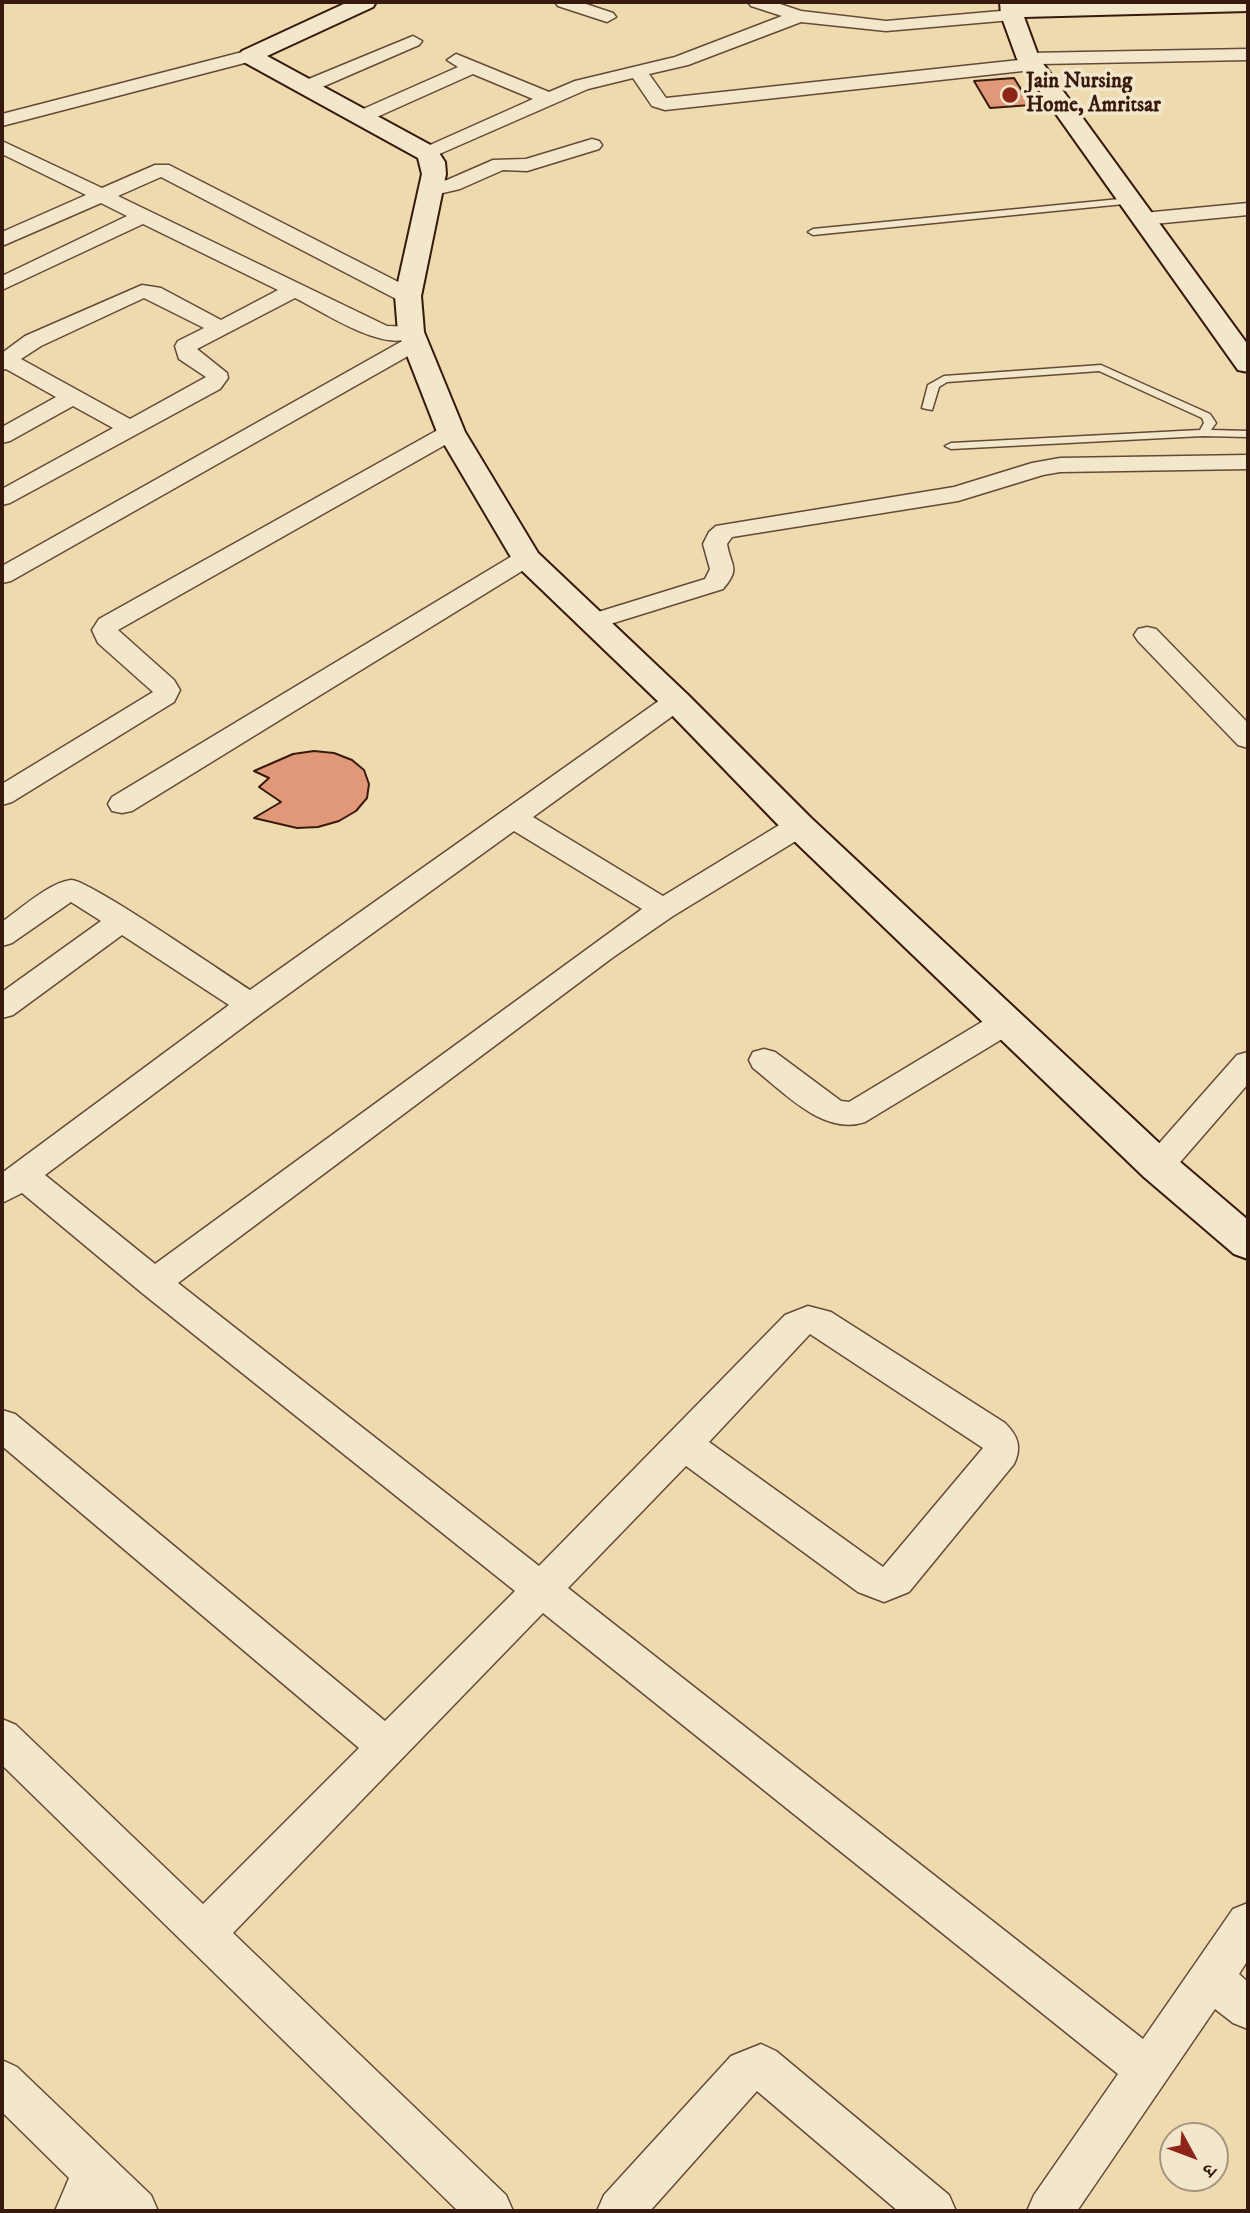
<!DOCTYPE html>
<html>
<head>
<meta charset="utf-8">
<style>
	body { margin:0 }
	#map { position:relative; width:1250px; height:2213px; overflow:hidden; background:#eddaaf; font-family:"IM FELL DW Pica","Noto Serif Devanagari",serif }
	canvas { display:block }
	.frame { position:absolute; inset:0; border:4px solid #38190d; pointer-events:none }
	.north { position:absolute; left:1159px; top:2122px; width:70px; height:70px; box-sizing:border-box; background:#f3e7cb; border:2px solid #a8957f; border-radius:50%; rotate:131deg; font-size:19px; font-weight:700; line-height:28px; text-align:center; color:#38190d }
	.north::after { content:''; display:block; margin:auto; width:24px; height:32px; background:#8f2418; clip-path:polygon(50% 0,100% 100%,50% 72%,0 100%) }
</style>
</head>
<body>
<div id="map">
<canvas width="1250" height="2213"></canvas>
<div class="frame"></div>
<div class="north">उ</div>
</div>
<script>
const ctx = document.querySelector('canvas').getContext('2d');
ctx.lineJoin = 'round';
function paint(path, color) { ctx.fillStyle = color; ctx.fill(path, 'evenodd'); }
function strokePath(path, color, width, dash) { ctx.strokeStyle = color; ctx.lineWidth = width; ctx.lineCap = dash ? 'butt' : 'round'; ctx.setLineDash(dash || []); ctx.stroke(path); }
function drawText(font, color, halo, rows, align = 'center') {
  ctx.font = font + ' "IM FELL DW Pica",serif'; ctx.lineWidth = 7; ctx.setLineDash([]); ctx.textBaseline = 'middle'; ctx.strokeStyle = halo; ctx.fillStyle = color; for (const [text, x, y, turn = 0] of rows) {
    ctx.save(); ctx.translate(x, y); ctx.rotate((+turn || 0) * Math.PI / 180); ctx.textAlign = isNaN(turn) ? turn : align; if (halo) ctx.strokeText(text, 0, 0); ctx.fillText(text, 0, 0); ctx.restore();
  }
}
const building = new Path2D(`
	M 1014,78 L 1031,105 L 990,108 L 974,81 Z
	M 314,751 L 334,753 L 352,760 L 364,770 L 369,784 L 367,798 L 356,811 L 339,821 L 318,827 L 297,828 L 254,818 L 281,802 L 259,787 L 269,778 L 254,771 L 293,754 Z`);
paint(building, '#e19878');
strokePath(building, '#38190d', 2);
const lane = new Path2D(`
	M 1130,198 L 1135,201 L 1134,203 L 813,235 L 808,232 L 813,229 Z
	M 1101,365 L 1210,414 L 1216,423 L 1211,430 L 1248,431 L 1248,437 L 1203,436 L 951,449 L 945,446 L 951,443 L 1200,430 L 1204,423 L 1202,418 L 1099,371 L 947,382 L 939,387 L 932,410 L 922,408 L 928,385 L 944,376 Z`);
const street = new Path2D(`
	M 555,2 L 580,2 L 613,13 L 616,17 L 607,22 L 558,6 Z
	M 748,2 L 774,2 L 801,11 L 886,21 L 1012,10 L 1021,15 L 1012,20 L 886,31 L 801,22 L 688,65 L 649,74 L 666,98 L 1019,60 L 1021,55 L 1028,53 L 1248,49 L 1248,60 L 1041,64 L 1032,70 L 665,110 L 652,106 L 633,78 L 588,89 L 428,159 L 421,157 L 418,153 L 421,149 L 533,99 L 473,74 L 368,121 L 354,121 L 351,117 L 354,113 L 458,67 L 447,60 L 456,54 L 549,92 L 575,81 L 675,57 L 782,16 L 751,6 Z
	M 413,36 L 422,41 L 419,45 L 313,91 L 306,93 L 297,87 L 299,83 Z
	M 250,50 L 259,56 L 256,60 L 2,126 L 2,114 Z
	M 592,139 L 599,141 L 602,145 L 599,149 L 527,171 L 503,170 L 460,189 L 430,196 L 423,194 L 420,190 L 423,186 L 447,180 L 493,160 L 526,159 Z
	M 2,141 L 102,188 L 155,165 L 169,165 L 416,291 L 419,296 L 416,301 L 400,301 L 161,177 L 118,196 L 387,326 L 419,327 L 422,332 L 419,336 L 427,342 L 424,347 L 11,581 L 2,583 L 2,566 L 404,340 C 374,346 323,312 295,298 L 197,349 L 227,373 L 228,378 L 220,389 L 10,503 L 2,505 L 2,489 L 113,428 L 73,406 L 10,441 L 2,443 L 2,427 L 56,397 L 6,369 L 2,370 L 2,353 L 25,336 L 142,285 L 161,288 L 221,320 L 278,290 L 143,224 L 2,290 L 2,276 L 127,216 L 101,203 L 2,246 L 2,232 L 86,195 L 2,154 ZM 144,298 L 204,328 L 178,341 L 175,346 L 179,359 L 206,377 L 130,419 L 21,359 L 41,346 Z
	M 1248,203 L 1248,215 L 1143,225 L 1136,223 L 1133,219 L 1136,215 L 1143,213 Z
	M 451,425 L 459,427 L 463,432 L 459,437 L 118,630 L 174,680 L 180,690 L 174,702 L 12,802 L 2,805 L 2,784 L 153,692 L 98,643 L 92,630 L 99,619 L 443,427 Z
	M 1248,455 L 1248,469 L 1060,472 L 1043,475 L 958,501 L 732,537 L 727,544 C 731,567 741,568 723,589 L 591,630 L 582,627 L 578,622 L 582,617 L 705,579 L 710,569 L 703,544 L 709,532 L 716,526 L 954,487 L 1032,463 L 1060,458 Z
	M 526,551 L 535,553 L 538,558 L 535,563 L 132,811 L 122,813 L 112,811 L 108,804 L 112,797 L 517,553 Z
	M 1147,627 L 1156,629 L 1248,723 L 1248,748 L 1238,745 L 1138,641 L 1134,635 L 1138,629 Z
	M 676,693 L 685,695 L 689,701 L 685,707 L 533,817 L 663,896 L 789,819 L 799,817 L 809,819 L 813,826 L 809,833 L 673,916 L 612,958 L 178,1283 L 539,1566 L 785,1315 L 808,1306 L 831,1312 L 1005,1423 C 1018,1436 1022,1447 1014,1464 L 909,1592 L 884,1602 L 858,1592 L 686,1466 L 568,1588 L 1143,2039 L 1233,1909 L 1248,1903 L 1248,1960 L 1239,1974 L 1248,1982 L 1248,2029 L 1233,2023 L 1215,2009 L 1077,2211 L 1027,2211 L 1034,2195 L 1118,2074 L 543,1613 L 233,1933 L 506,2195 L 513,2211 L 458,2211 L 2,1765 L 2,1719 L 16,1725 L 203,1904 L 359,1748 L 2,1446 L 2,1410 L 15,1414 L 385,1721 L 515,1591 L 142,1293 L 22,1193 L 2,1203 L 2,1173 L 229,1005 L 122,935 L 13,1015 L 2,1018 L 2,992 L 101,921 L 71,902 L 12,943 L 2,946 L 2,922 C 19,910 50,882 71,880 C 88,879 225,974 250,990 L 667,695 ZM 514,831 L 642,909 L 155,1264 L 45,1175 L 262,1013 ZM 810,1334 L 983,1448 L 883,1567 L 709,1442 Z
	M 1006,1011 L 1017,1014 L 1021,1022 L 1017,1030 L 865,1122 C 823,1136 784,1092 753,1068 L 749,1060 L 753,1052 L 764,1049 L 775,1052 L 841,1101 L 849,1102 L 995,1014 Z
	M 1248,1052 L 1248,1084 L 1169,1175 L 1158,1178 L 1147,1175 L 1142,1166 L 1147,1157 L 1237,1055 Z
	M 761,2044 L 776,2051 L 949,2195 L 956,2211 L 898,2211 L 757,2091 L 650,2211 L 597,2211 L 604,2195 L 731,2056 Z
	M 2,2060 L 17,2067 L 151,2195 L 158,2211 L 55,2211 L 69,2178 L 2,2112 Z`);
const secondary = new Path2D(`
	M 348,2 L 376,2 L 373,7 L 267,56 L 436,148 L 445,162 L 446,174 L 421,296 L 424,332 L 465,432 L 538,553 L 687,694 L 811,818 L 1172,1155 L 1248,1220 L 1248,1259 L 1234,1254 L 1144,1177 L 787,834 L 665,708 L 515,564 L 437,432 L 398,332 L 395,296 L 422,174 L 418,158 L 242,61 L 239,56 L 242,51 Z
	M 1000,2 L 1022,2 L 1022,4 L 1248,2 L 1248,11 L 1024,17 L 1039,58 L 1248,345 L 1248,372 L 1238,370 L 1017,59 L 1001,15 Z`);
strokePath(lane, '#654936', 3);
strokePath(street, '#654936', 3);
strokePath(secondary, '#38190d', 4);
paint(lane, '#f3e7cb');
paint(street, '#f3e7cb');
paint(secondary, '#f3e7cb');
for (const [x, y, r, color] of [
	[1010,95,9,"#8f2418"]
]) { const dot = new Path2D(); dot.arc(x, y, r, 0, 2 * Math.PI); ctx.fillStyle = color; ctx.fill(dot); strokePath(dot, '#f3e7cb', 2.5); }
drawText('bold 21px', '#38190d', '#f3e7cb', [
	["Jain Nursing",1026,83],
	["Home, Amritsar",1026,107]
], 'left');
</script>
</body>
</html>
